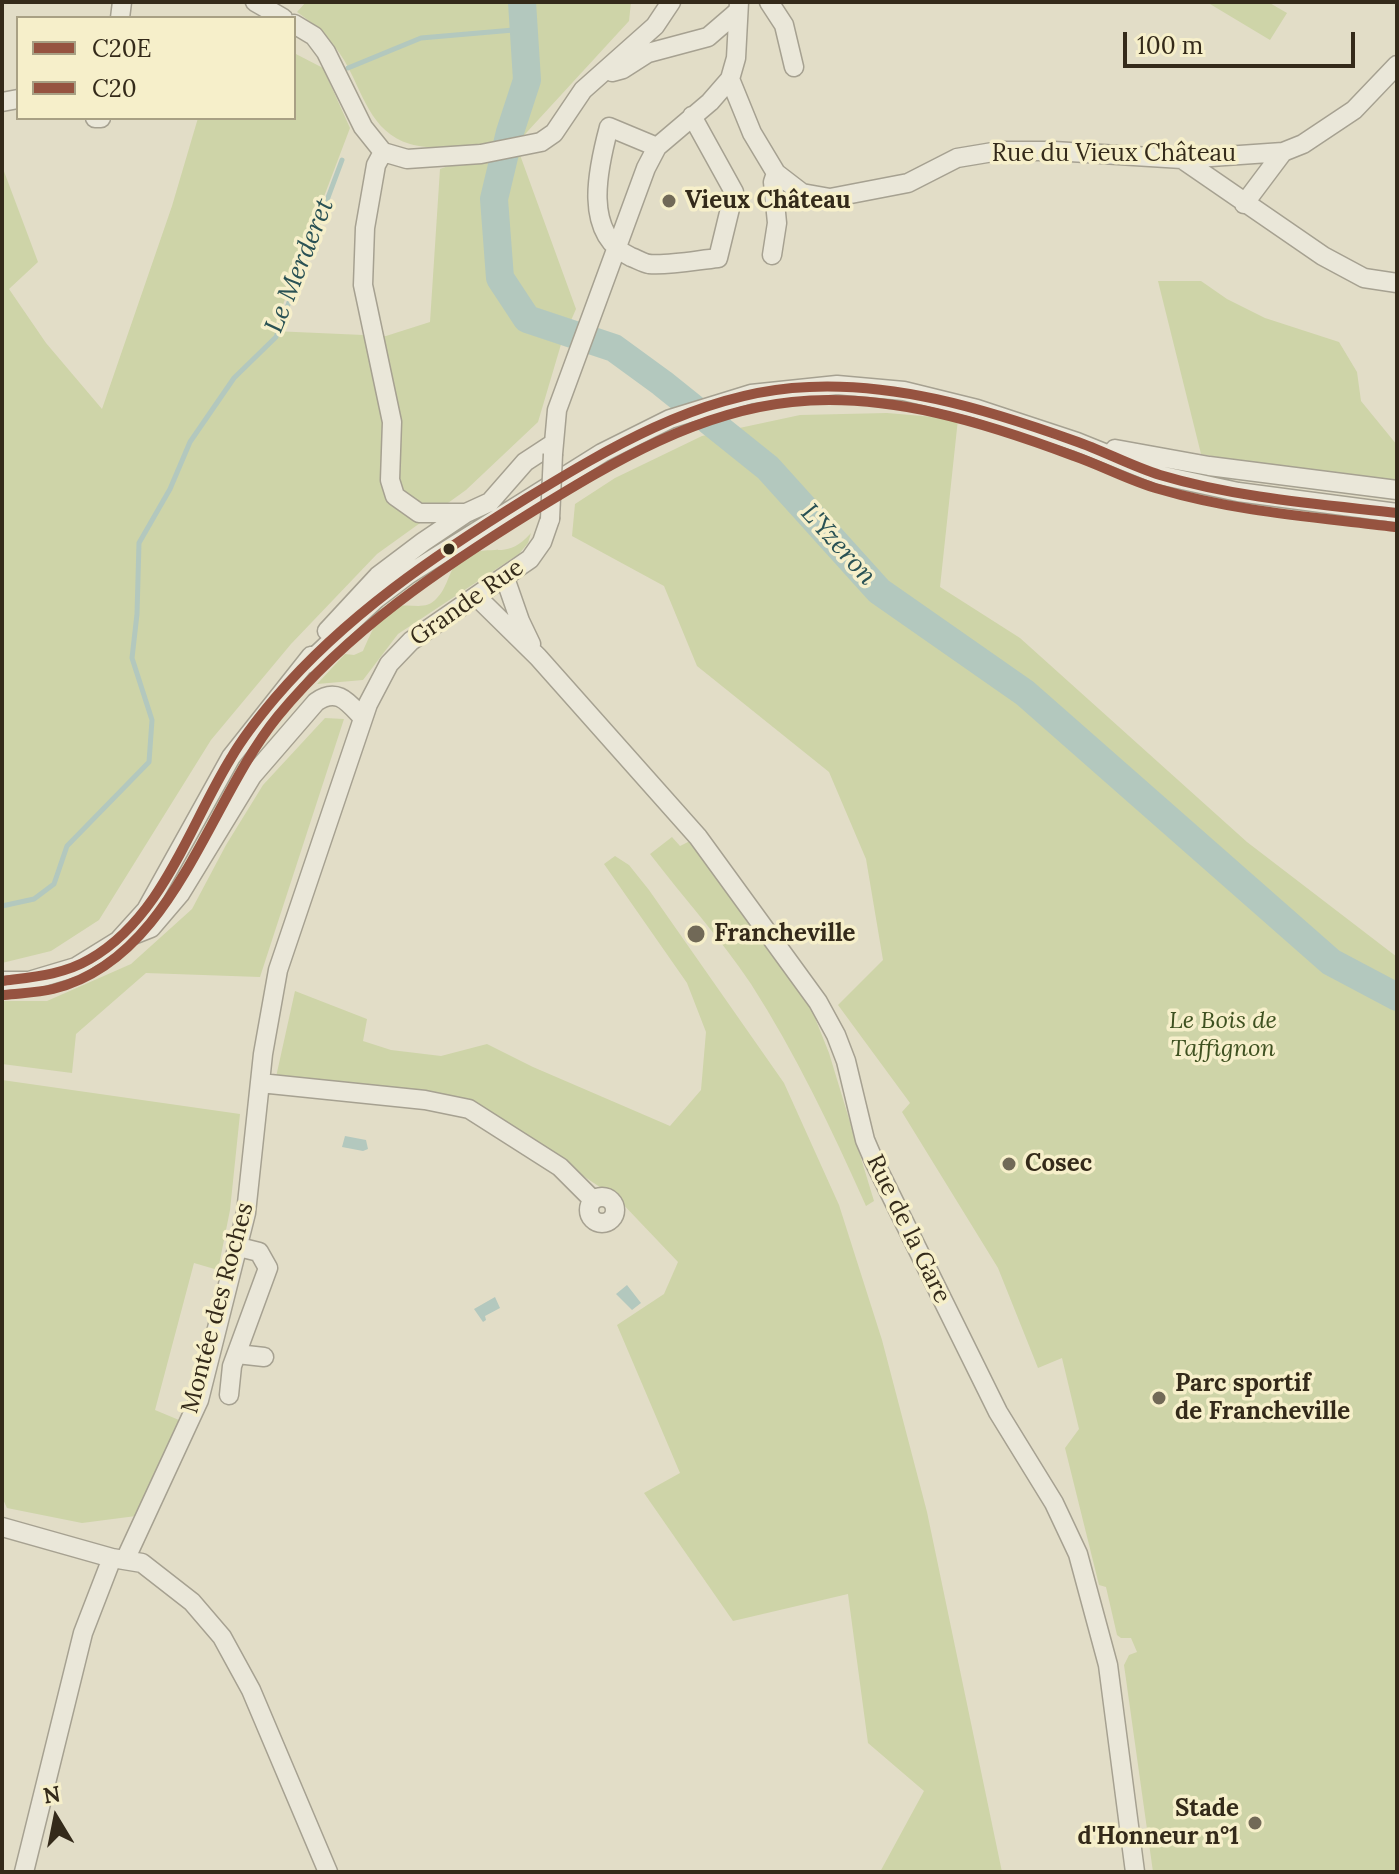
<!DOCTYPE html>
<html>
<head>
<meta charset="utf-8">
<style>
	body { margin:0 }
	#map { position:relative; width:1399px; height:1874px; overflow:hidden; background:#e2ddc7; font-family:Lora,serif }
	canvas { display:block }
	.frame { position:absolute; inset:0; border:4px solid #342a1a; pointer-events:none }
	.legend { position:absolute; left:16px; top:16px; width:280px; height:104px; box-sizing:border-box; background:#f6efca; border:2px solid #a8a084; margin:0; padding:10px 14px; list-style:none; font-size:24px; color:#342a1a }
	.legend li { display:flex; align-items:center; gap:16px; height:40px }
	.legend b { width:40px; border:2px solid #a8a084 }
	.north { position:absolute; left:16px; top:1778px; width:80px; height:80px; -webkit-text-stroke:6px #f6efca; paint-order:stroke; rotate:350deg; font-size:22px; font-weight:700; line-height:32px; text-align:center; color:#342a1a }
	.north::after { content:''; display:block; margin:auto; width:28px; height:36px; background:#342a1a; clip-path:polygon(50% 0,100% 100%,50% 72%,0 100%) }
	.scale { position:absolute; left:1123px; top:32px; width:232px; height:36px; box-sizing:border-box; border:4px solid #342a1a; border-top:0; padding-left:10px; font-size:24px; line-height:28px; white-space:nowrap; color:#342a1a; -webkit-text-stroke:6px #f6efca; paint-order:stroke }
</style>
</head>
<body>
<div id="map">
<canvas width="1399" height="1874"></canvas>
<div class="frame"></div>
<ul class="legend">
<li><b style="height:10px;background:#965340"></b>C20E</li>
<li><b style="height:10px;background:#965340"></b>C20</li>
</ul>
<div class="north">N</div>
<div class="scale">100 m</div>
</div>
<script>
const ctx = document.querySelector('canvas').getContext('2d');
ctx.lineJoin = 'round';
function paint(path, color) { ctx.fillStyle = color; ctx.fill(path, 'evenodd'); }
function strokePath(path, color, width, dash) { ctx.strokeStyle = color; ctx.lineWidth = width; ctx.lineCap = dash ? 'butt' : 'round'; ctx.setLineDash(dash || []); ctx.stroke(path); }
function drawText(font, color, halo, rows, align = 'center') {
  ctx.font = font + ' Lora,serif'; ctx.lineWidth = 7; ctx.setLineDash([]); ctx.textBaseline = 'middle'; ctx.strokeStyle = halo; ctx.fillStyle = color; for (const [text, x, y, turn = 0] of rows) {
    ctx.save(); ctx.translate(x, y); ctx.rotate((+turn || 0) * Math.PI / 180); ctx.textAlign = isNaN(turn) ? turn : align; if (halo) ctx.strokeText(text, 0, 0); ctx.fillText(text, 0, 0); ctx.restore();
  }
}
paint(new Path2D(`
	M 306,2 L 631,2 L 629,21 L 516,144 L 576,309 L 562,341 L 538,422 L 466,490 L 377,554 L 291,644 L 211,740 L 99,920 L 51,951 L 2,963 L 2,166 L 38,262 L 9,289 L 46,343 L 102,409 L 172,206 L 198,118 L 294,118 L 294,53 L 323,68 L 350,128 L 273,331 L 386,336 L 430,322 L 440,169 L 481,154 L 484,147 C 463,147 429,150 410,144 C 370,132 363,92 344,60 C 332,40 316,25 297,12 Z
	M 1211,2 L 1268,2 L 1287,13 L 1270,40 L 1210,4 Z
	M 1158,281 L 1201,281 L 1227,299 L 1265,318 L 1339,342 L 1357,372 L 1361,401 L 1397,445 L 1397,480 L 1267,466 L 1201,454 Z
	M 887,413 L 958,419 L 940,587 L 1020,638 L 1247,842 L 1397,957 L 1397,1872 L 1153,1872 L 1124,1665 L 1129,1655 L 1137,1652 L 1131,1638 L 1121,1638 L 1117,1635 L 1106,1587 L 1099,1585 L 1065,1448 L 1079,1429 L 1062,1358 L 1038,1368 L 998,1268 L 902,1112 L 910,1103 L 838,1005 L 883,960 L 866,859 L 829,772 L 697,666 L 664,586 L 572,536 L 575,504 L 615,478 L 702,436 L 800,415 Z
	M 531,533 L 528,543 L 519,554 L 398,634 L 363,680 L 317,684 L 345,654 L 354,655 L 363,651 C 370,636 378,612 396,607 C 410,602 425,612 437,598 C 451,584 448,562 469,554 C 497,544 507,560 531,533 Z
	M 325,718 L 344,719 L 260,977 L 146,973 L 76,1034 L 72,1073 L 2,1064 L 2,1001 L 47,1001 L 131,964 L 192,909 L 226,845 L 263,785 Z
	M 672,837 L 680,846 L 690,841 L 809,1003 L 829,1053 L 874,1201 L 866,1206 C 832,1130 796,1054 751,984 C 721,939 683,897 650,854 Z
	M 615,856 L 629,865 L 649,890 L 784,1083 L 839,1205 L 882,1340 L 927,1512 L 1002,1872 L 880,1872 L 924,1791 L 868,1743 L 848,1594 L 733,1621 L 644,1493 L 680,1473 L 617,1325 L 664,1294 L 678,1262 L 618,1199 L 473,1103 L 276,1077 L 295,991 L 367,1019 L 363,1041 L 391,1050 L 441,1056 L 487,1044 L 533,1067 L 670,1126 L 701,1090 L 706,1032 L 687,983 L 604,864 Z
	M 2,1080 L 240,1114 L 230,1210 L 218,1270 L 194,1263 L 155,1410 L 179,1420 L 136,1516 L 82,1523 L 7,1508 L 2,1497 Z`), '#ced4a8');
paint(new Path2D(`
	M 345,1136 L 366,1140 L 368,1149 L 363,1151 L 342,1147 Z
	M 627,1285 L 641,1303 L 632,1310 L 616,1294 Z
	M 495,1297 L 500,1308 L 485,1316 L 486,1320 L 483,1322 L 474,1309 Z`), '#b3c8be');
strokePath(new Path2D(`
	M 348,68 L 421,38 L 525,29
	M 2,906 L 34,899 L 54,884 L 67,846 L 149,762 L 152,720 L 132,658 L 137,614 L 139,543 L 170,489 L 190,442 L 234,378 L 276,337 L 342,160`), '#b3c8be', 5);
strokePath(new Path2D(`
	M 522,2 L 527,80 L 510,132 L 494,199 L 500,278 L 527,319 L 614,348 L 662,383 L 768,468 L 879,591 L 1025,693 L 1331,962 L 1397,997`), '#b3c8be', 28);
const minor = new Path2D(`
	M 255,2 L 283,18
	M 769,2 L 784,25 L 794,67
	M 120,18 L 122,2
	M 294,24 L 314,36 L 326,52 L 363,127 L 383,152 L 407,159 L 481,154 L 541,142 L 554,133 L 583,90 L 655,26 L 671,2
	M 612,72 L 623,69 L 648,53 L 708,37 L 737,12
	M 730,79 L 752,133 L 776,173 L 802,193 L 830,198 L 908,183 L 957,158 L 999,151 L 1054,151 L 1182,159 L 1283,152 L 1303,144 L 1354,110 L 1397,65
	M 2,102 L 18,99
	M 95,118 L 101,118
	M 657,147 L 609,127 C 598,168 582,234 631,257 C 637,259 643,263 649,264 C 668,266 698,260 718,258 L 734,192 L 692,116
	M 383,152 L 376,165 L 365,228 L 363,285 L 392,422 L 390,480 L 395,496 L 419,513 L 466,513
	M 1182,159 L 1323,256 L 1364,278 L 1397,283
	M 1244,204 L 1283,152
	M 772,255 L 777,223 L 773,182 L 776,173
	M 1115,449 L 1209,466 L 1397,490
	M 553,454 L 557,410 L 646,168 L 657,147 L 710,102 L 730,79 L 736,58 L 739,2
	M 505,578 L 520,621 L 531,644
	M 476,596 L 538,657 L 698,837 L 818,1002 L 836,1035 L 846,1061 L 865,1140 L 874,1161 L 998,1412 L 1054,1503 L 1078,1554 L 1108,1665 L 1135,1872
	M 327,631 L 378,576 L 423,542 L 466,513 L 490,502 L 525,462 L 554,443
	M 307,664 L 376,599 L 409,574 L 602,453 L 670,419 L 751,394 L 837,385 L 904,391 L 977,409 L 1077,442 L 1159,475 L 1238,492 L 1397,513
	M 118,941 L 146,910 L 231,757 L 311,656
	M 2,981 L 29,981 L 76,967 L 118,941 L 151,928 L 180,894 L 252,776 L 316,702 C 337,687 348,702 362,717
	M 260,1083 L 425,1100 L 469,1109 L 560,1167 L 593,1200
	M589 1210a13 13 0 1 1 26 0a13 13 0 1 1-26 0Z
	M 237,1354 L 264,1357
	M 229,1395 L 232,1366 L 268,1268 L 259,1252 L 239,1247
	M 2,1527 L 112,1558 L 142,1563 L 192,1602 L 222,1637 L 251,1690 L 328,1872
	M 125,1560 L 199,1400 L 246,1213 L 263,1054 L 278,970 L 368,704 L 389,664 L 411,641 L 530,559 L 542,542 L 550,519
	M 24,1872 L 83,1633 L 112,1558`);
strokePath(minor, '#a6a191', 21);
strokePath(minor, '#eae7d9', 18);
const minorBridge = new Path2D(`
	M 550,519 L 553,454`);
strokePath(minorBridge, '#a6a191', 21, []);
strokePath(minorBridge, '#eae7d9', 18);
strokePath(new Path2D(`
	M 2,981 C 32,977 63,975 90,959 C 163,917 189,826 231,758 C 243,737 259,717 275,698 C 346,615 435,555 527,498 C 609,448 695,397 792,388 C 889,379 986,409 1075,441 C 1104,451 1131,466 1160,475 C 1237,498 1318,504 1397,513`), '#965340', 10);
strokePath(new Path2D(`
	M 4,995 C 20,993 37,993 53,989 C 174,959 207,803 278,716 C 349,630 441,568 535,510 C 615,461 697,412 792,402 C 888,392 986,423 1074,456 C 1103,466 1130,481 1159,489 C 1236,512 1316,517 1395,527`), '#965340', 10);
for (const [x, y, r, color] of [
	[669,201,8,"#716957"],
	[449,549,7,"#342a1a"],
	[696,934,10,"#716957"],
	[1009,1164,8,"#716957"],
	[1159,1398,8,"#716957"],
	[1255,1823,8,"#716957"]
]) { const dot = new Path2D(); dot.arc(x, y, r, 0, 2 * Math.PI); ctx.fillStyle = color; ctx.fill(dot); strokePath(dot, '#f6efca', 3); }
drawText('24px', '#342a1a', '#f6efca', [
	["Rue du Vieux Château",1114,154],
	["Grande Rue",467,603,-35],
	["Rue de la Gare",908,1229,64],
	["Montée des Roches",218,1308,-75]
]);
drawText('bold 24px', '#342a1a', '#f6efca', [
	["Vieux Château",685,201],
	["Francheville",714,934],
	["Cosec",1025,1164],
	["Parc sportif",1175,1384],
	["de Francheville",1175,1412],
	["Stade",1239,1809,"right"],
	["d'Honneur n°1",1239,1837,"right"]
], 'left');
drawText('italic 24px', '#3e5120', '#f6efca', [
	["Le Bois de",1223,1021],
	["Taffignon",1223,1049]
]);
drawText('italic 26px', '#295154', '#f6efca', [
	["Le Merderet",300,266,-68],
	["L'Yzeron",838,545,48]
]);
</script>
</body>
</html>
